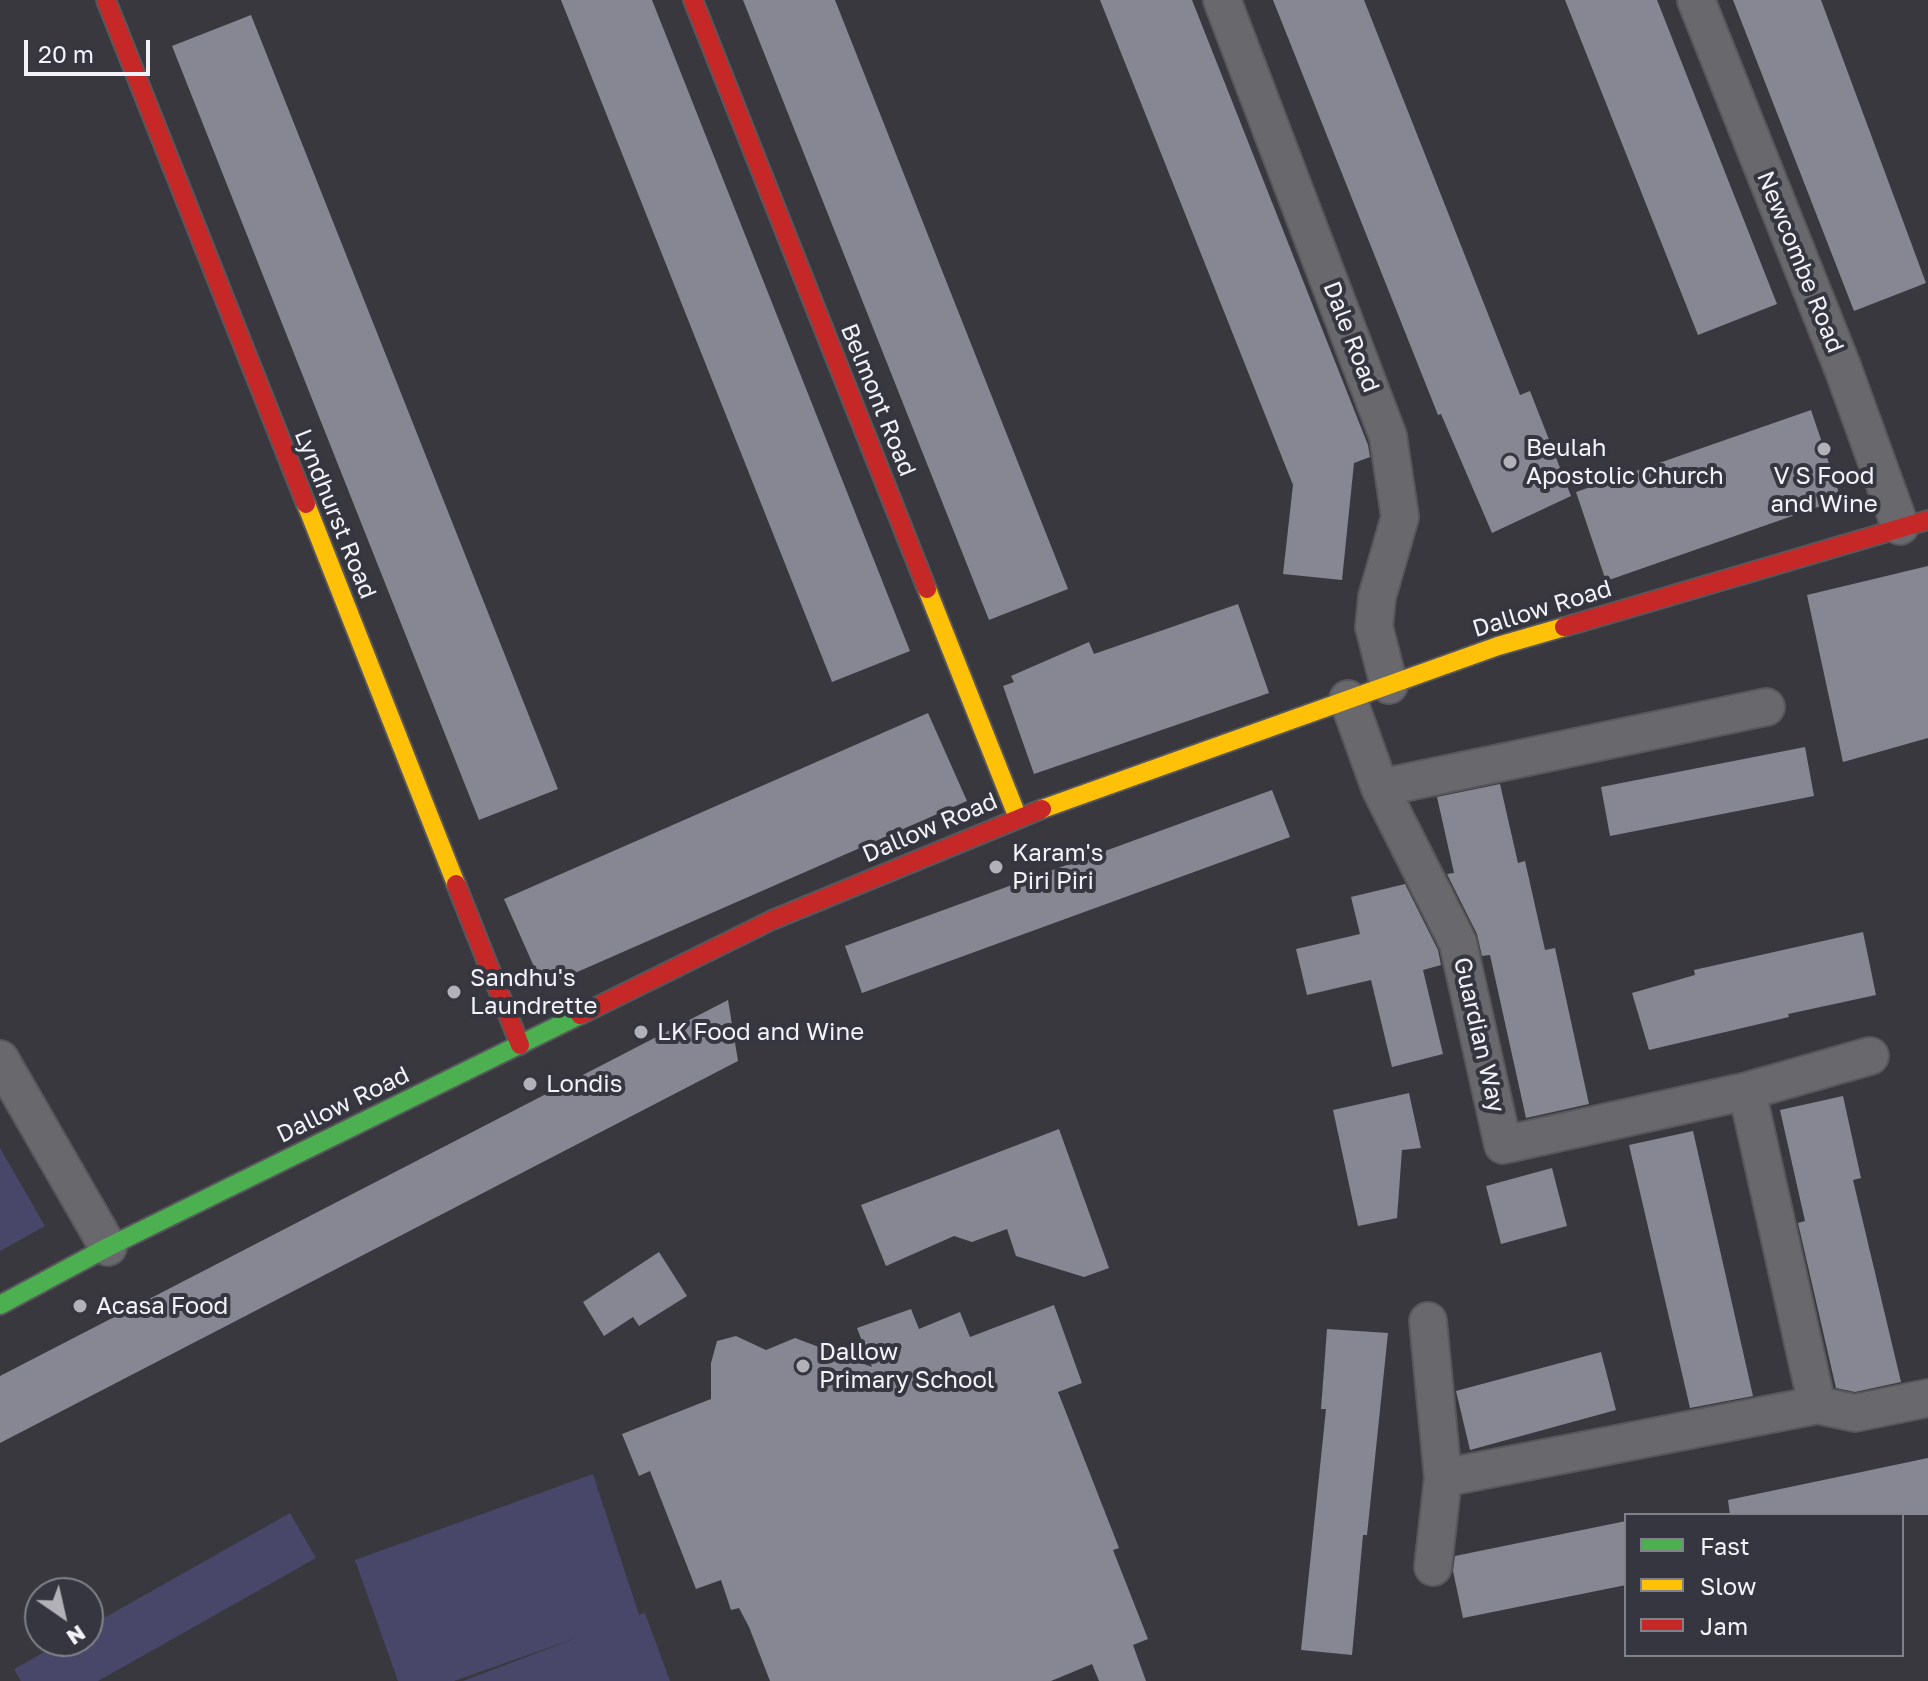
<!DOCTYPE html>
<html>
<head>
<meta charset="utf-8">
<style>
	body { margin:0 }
	#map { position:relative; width:1928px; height:1681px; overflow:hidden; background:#38383e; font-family:"Golos Text",sans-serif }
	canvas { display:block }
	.legend { position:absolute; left:1624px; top:1513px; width:280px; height:144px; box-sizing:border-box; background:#363640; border:2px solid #81818a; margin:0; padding:10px 14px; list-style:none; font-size:24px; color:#f2f2f8 }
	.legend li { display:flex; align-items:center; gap:16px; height:40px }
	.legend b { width:40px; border:2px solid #81818a }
	.north { position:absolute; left:24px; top:1577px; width:80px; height:80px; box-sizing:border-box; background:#363640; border:2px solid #81818a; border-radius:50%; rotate:146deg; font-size:22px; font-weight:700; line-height:32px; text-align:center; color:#f2f2f8 }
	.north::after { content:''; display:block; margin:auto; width:28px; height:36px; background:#b1b1b7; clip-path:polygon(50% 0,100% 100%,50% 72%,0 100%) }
	.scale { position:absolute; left:24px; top:40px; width:126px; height:36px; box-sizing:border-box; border:4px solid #f2f2f8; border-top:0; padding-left:10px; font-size:24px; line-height:28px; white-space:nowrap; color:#f2f2f8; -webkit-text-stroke:6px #363640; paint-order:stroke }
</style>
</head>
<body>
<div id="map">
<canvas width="1928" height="1681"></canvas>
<ul class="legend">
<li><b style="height:10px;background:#4caf50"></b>Fast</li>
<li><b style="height:10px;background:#ffc107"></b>Slow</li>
<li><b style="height:10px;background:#c62828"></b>Jam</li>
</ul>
<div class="north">N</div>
<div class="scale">20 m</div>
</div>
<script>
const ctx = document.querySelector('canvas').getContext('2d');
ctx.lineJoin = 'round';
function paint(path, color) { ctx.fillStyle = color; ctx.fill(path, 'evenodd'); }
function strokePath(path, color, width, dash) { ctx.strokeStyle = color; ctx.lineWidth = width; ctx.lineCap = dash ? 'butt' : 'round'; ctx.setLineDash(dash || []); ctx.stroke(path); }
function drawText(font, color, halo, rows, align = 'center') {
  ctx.font = font + ' "Golos Text",sans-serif'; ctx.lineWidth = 8; ctx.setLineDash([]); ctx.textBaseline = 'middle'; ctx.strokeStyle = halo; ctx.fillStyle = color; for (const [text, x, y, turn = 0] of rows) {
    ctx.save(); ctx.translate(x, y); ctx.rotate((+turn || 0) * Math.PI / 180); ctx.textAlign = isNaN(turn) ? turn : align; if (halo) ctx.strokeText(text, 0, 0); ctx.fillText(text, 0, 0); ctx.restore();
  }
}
paint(new Path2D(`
	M 0,1148 L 45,1226 L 0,1251 Z
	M 593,1474 L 639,1615 L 645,1613 L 670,1681 L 463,1681 L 579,1637 L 454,1681 L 398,1681 L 355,1560 Z
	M 290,1513 L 316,1558 L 98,1681 L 21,1681 L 14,1669 L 64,1641 L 88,1641 L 88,1627 Z`), '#484769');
paint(new Path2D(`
	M 561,0 L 652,0 L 910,651 L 832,682 Z
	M 743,0 L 835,0 L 1068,589 L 989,620 Z
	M 1100,0 L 1192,0 L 1368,445 L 1370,457 L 1354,463 L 1342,580 L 1283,574 L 1293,485 Z
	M 1273,0 L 1364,0 L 1520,395 L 1530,391 L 1571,496 L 1492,533 L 1441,414 L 1438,415 Z
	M 1565,0 L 1657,0 L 1777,304 L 1698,335 Z
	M 1733,0 L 1821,0 L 1926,283 L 1854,311 Z
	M 251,15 L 558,789 L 479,820 L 172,46 Z
	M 1811,410 L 1841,499 L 1606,581 L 1576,492 Z
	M 1928,566 L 1928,738 L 1843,762 L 1807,595 Z
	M 1238,604 L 1269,693 L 1034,774 L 1003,686 L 1014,682 L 1011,676 L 1089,642 L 1094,654 Z
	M 928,713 L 967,801 L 543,987 L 504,899 Z
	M 1805,747 L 1814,796 L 1610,836 L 1601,787 Z
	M 1500,784 L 1518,863 L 1525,861 L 1545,950 L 1555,948 L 1589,1104 L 1526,1118 L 1490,955 L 1482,956 L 1477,934 L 1447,874 L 1454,873 L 1437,797 Z
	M 1272,790 L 1290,837 L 862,993 L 845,946 Z
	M 1405,884 L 1438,950 L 1441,965 L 1423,970 L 1443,1054 L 1392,1067 L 1371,980 L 1307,995 L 1296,949 L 1360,934 L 1351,897 Z
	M 1863,932 L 1876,995 L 1788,1014 L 1789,1017 L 1649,1050 L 1632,993 L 1695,975 L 1694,970 Z
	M 728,1000 L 738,1061 L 0,1443 L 0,1376 Z
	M 1409,1093 L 1421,1148 L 1402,1150 L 1397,1218 L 1358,1226 L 1333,1110 Z
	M 1843,1096 L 1861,1178 L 1853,1180 L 1901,1382 L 1855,1392 L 1836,1388 L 1798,1223 L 1805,1221 L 1780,1110 Z
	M 1059,1129 L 1109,1268 L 1084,1277 L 1016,1256 L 1007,1229 L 972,1242 L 954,1236 L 886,1266 L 861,1205 Z
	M 1693,1131 L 1753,1396 L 1690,1408 L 1629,1145 Z
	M 1552,1168 L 1567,1226 L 1501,1244 L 1486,1186 Z
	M 659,1252 L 687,1296 L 639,1326 L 633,1317 L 604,1336 L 583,1302 Z
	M 1054,1305 L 1082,1383 L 1058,1392 L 1119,1548 L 1113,1550 L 1148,1639 L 1133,1645 L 1146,1681 L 1099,1681 L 1092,1664 L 1051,1681 L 770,1681 L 749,1627 L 739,1608 L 731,1610 L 721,1580 L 696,1589 L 650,1471 L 639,1476 L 622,1434 L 711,1399 L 711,1363 L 717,1341 L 736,1336 L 766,1350 L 795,1338 L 872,1367 L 857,1328 L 911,1309 L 919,1329 L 960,1312 L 970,1337 Z
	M 1327,1329 L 1388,1333 L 1367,1535 L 1363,1535 L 1352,1655 L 1301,1650 L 1326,1409 L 1321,1409 Z
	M 1601,1352 L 1616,1410 L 1470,1450 L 1456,1391 Z
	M 1928,1458 L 1928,1515 L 1730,1515 L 1728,1500 Z
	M 1626,1521 L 1626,1585 L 1463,1618 L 1453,1571 L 1455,1556 Z`), '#878794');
const street = new Path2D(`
	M 1222,0 L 1388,436 L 1400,517 L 1377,597 L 1374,627 L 1389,685
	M 1696,0 L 1842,366 L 1900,526
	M 1348,699 L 1380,788 L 1458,943 L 1503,1145 L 1747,1091 L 1870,1056
	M 1380,788 L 1766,707
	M 0,1059 L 108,1247
	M 1428,1321 L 1443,1478 L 1433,1567
	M 1817,1405 L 1855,1413 L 1928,1398
	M 1443,1478 L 1817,1405 L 1747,1091`);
const fast = new Path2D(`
	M 0,1305 L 108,1247 L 580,1015`);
const slow = new Path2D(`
	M 306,504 L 456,884
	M 927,589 L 1018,818
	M 1042,809 L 1498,646 L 1564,627`);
const jam = new Path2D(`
	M 106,0 L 306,504
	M 693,0 L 927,589
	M 1564,627 L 1928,520
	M 456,884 L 520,1045
	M 580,1015 L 772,920 L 1042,809`);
strokePath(street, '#57575c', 40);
strokePath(fast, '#57575c', 22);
strokePath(slow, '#57575c', 22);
strokePath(jam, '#57575c', 22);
strokePath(street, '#69696d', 36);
strokePath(fast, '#4caf50', 18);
strokePath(slow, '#ffc107', 18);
strokePath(jam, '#c62828', 18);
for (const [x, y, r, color] of [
	[1824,449,8,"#b1b1b7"],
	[1510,462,8,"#b1b1b7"],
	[996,867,8,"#b1b1b7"],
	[454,992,8,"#b1b1b7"],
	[641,1032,8,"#b1b1b7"],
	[530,1084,8,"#b1b1b7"],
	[80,1306,8,"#b1b1b7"],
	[803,1366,8,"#b1b1b7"]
]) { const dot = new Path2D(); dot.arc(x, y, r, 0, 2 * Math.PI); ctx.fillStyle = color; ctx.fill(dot); strokePath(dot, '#363640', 3); }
drawText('24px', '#f2f2f8', '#363640', [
	["Newcombe Road",1800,262,68],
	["Dale Road",1351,337,69],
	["Belmont Road",878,400,68],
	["Lyndhurst Road",335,514,68],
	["Dallow Road",1542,609,-17],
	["Dallow Road",930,828,-23],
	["Guardian Way",1479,1035,77],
	["Dallow Road",343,1105,-26]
]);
drawText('24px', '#f2f2f8', '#363640', [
	["Beulah",1526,448],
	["Apostolic Church",1526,476],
	["V S Food",1824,476,"center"],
	["and Wine",1824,504,"center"],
	["Karam's",1012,853],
	["Piri Piri",1012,881],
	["Sandhu's",470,978],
	["Laundrette",470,1006],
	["LK Food and Wine",657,1032],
	["Londis",546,1084],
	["Acasa Food",96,1306],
	["Dallow",819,1352],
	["Primary School",819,1380]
], 'left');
</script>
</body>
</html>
